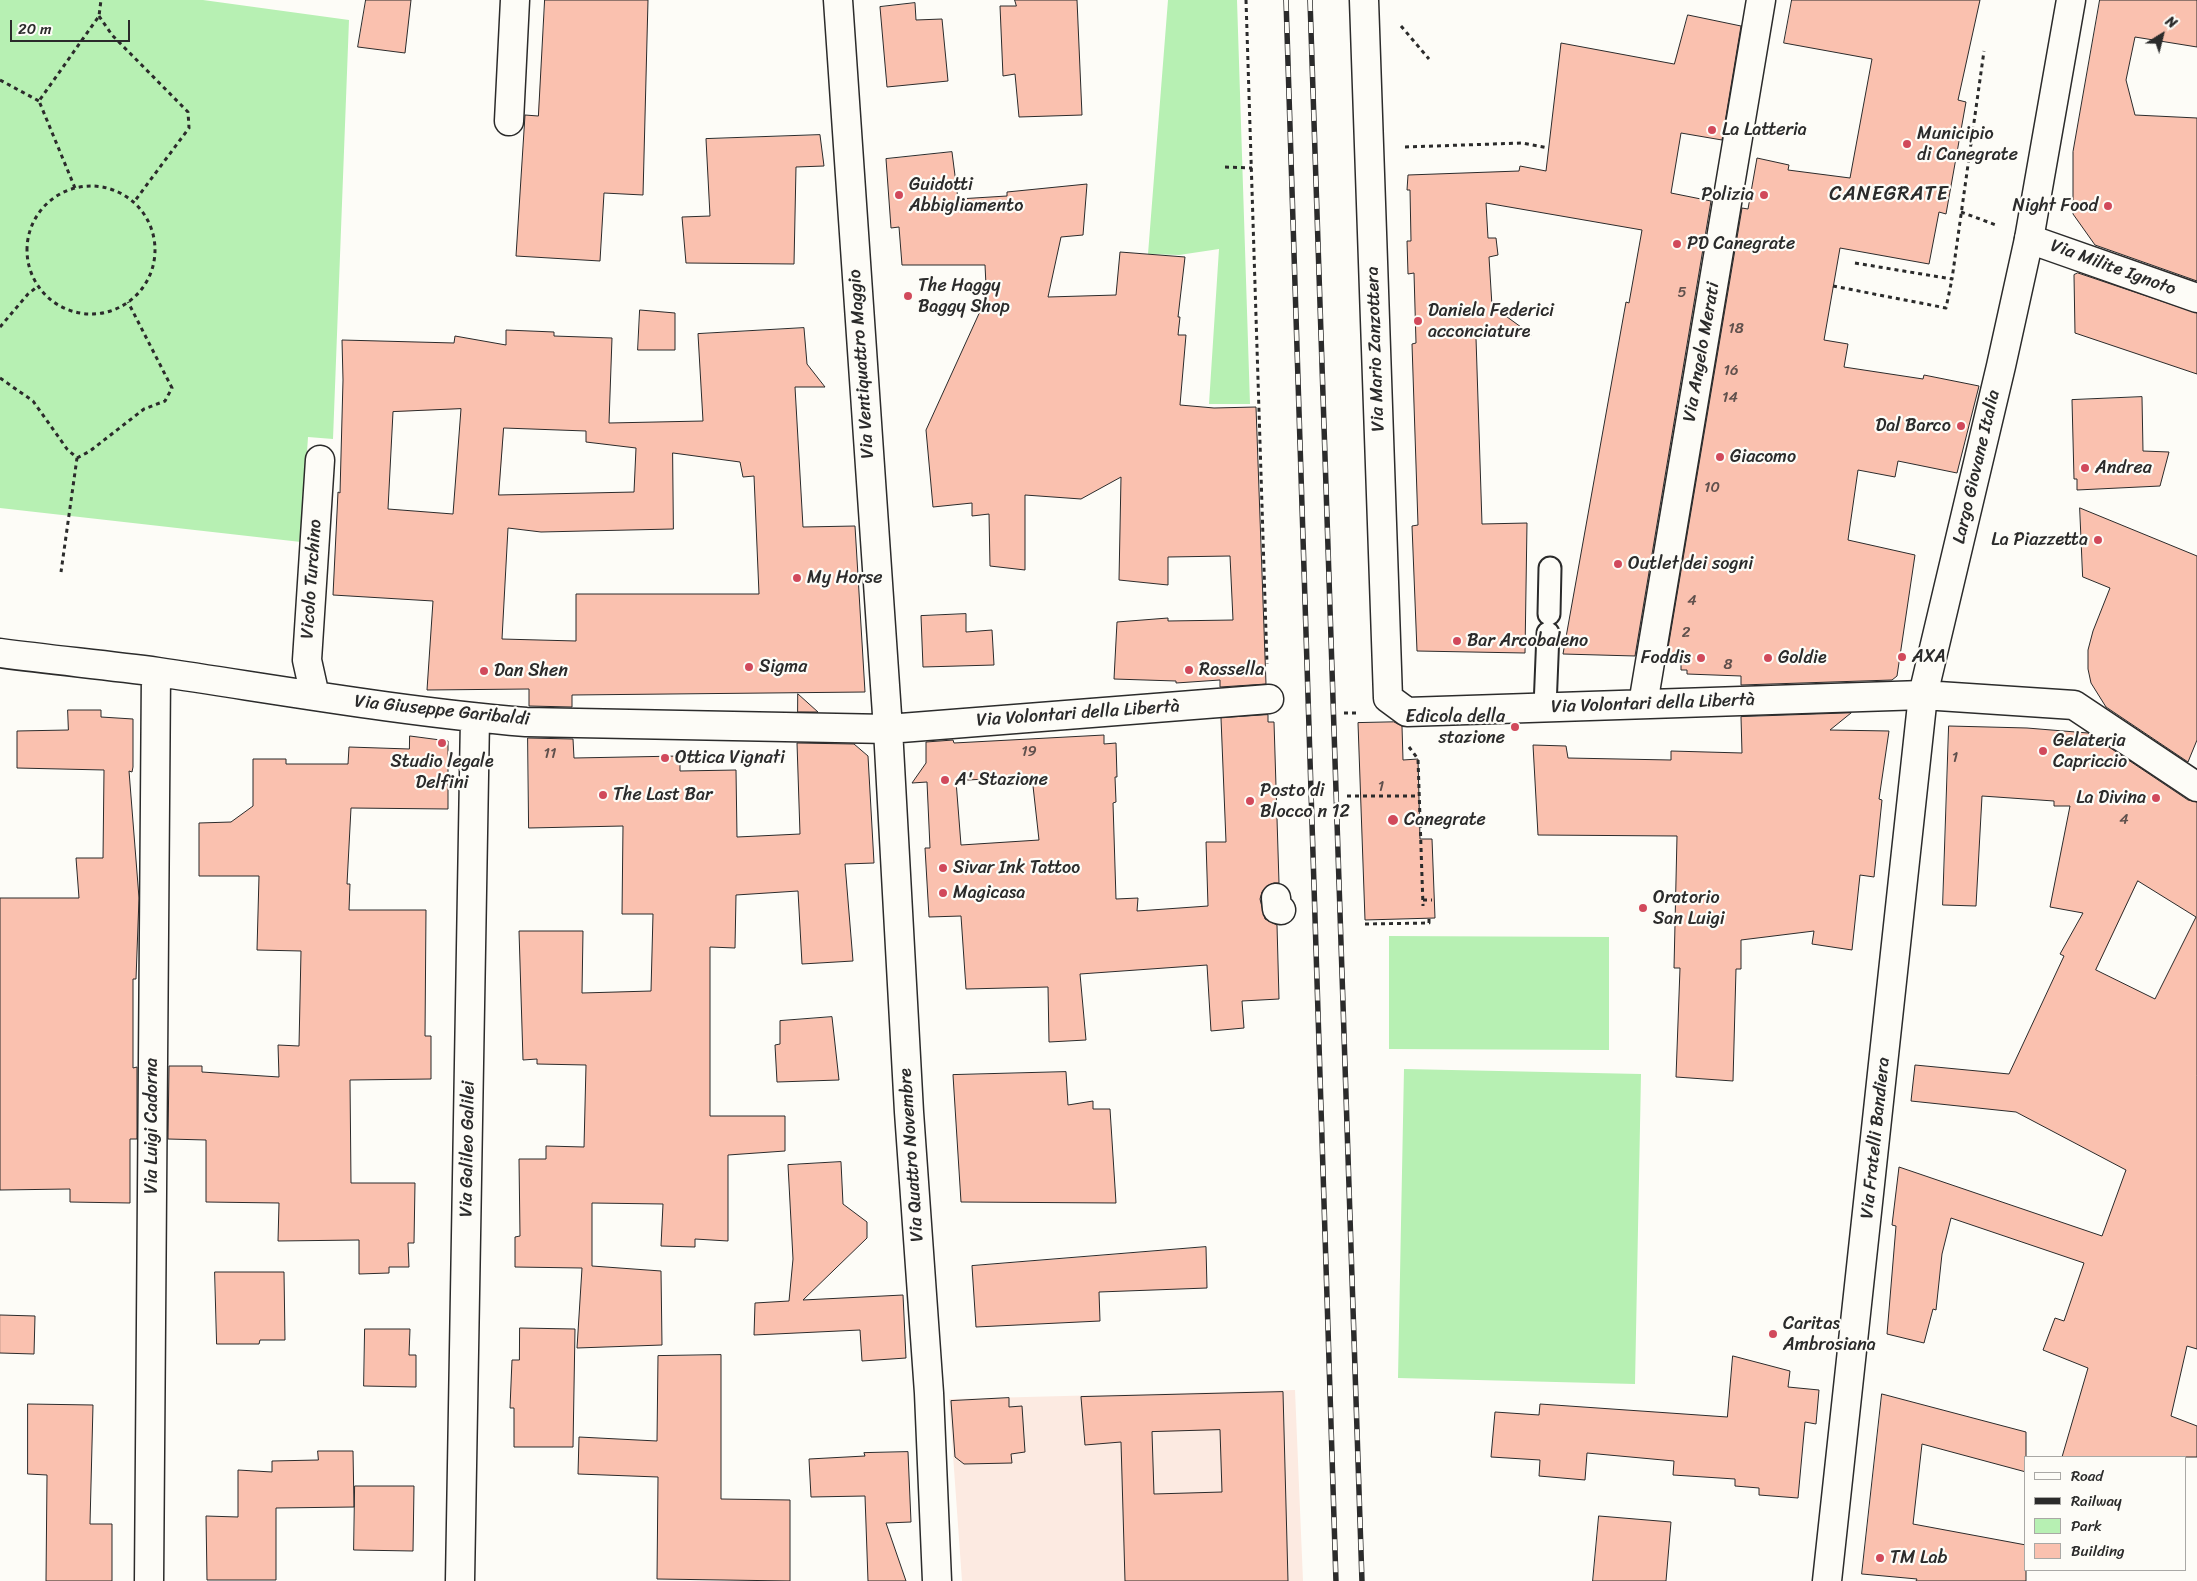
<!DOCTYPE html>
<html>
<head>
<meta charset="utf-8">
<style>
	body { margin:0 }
	#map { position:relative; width:2197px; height:1581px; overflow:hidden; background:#fdfcf7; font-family:Sriracha,sans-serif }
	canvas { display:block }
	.legend { position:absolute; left:2024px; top:1456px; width:162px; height:115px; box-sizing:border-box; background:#fdfcf7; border:1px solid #a9a8a5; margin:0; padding:6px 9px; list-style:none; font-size:15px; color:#2b2b2b }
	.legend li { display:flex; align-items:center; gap:10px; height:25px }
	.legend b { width:25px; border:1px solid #a9a8a5 }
	.north { position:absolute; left:2137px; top:10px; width:50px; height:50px; -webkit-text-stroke:4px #fdfcf7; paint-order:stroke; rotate:36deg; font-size:14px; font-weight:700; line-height:20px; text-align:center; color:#2b2b2b }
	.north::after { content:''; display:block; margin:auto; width:18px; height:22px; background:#2b2b2b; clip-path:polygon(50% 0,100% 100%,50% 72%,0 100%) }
	.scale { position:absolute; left:10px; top:20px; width:120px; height:22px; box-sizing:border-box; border:2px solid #2b2b2b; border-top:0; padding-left:6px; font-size:15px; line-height:18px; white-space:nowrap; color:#2b2b2b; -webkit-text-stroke:4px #fdfcf7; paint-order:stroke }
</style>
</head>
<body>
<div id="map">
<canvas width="2197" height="1581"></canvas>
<ul class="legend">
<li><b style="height:6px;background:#fdfcf7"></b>Road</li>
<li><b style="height:6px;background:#2b2b2b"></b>Railway</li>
<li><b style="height:14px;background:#b7f0b3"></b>Park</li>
<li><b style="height:14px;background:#fac1af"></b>Building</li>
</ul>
<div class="north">N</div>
<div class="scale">20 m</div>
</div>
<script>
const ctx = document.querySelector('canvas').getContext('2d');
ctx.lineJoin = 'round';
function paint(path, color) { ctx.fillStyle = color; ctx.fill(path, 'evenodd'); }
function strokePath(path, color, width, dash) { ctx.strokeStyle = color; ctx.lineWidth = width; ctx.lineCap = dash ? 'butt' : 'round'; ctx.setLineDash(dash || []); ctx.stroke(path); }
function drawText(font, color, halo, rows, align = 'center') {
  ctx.font = font + ' Sriracha,sans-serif'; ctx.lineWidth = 4.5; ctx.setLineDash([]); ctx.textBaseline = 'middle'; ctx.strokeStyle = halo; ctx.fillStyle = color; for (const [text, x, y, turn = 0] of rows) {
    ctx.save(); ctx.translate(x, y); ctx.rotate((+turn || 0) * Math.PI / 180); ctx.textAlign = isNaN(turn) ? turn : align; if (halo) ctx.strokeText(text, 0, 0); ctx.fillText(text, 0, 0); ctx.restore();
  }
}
paint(new Path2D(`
	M 1295,1390 L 1303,1581 L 962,1581 L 949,1399 Z`), '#fceae1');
paint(new Path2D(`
	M 0,0 L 203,0 L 349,20 L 333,439 L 308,437 L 301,542 L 0,508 Z
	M 1168,0 L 1237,0 L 1250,404 L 1209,404 L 1219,249 L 1179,255 L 1148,254 Z
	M 1389,936 L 1609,937 L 1609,1050 L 1389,1049 Z
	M 1404,1069 L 1641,1074 L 1635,1384 L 1398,1378 Z`), '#b7f0b3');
const building = new Path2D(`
	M 366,0 L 411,0 L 405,53 L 358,47 Z
	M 545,0 L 648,0 L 643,195 L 604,193 L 600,261 L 516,256 L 525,115 L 538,116 Z
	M 1015,0 L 1077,0 L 1082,115 L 1019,117 L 1015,74 L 1003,76 L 1000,6 L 1016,6 Z
	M 1792,0 L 1980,0 L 1958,100 L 1966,102 L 1946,214 L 1939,212 L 1929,264 L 1840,248 L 1824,340 L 1848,344 L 1844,367 L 1923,379 L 1924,375 L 1979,386 L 1957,473 L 1898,461 L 1895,477 L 1858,470 L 1848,540 L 1915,555 L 1897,676 L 1892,680 L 1741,685 L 1741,676 L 1687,674 L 1687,670 L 1681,670 L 1681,653 L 1667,654 L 1742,208 L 1748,209 L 1757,158 L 1789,165 L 1788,170 L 1850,178 L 1872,59 L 1784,43 Z
	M 2100,0 L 2197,0 L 2197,47 L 2135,37 L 2126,80 L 2135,115 L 2197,118 L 2197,281 L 2095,245 L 2073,214 L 2073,152 Z
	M 915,3 L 916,20 L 942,19 L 948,81 L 887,87 L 880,7 Z
	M 1688,15 L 1741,26 L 1722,140 L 1681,133 L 1671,193 L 1711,201 L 1635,656 L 1563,654 L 1626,302 L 1629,303 L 1642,230 L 1486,203 L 1488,238 L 1496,238 L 1498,255 L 1489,257 L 1492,306 L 1532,335 L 1476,338 L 1482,524 L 1527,523 L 1525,653 L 1417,651 L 1412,526 L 1418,525 L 1412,344 L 1416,343 L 1414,273 L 1408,274 L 1407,241 L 1411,241 L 1410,190 L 1407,190 L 1408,175 L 1519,171 L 1520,166 L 1546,171 L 1561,43 L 1674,64 Z
	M 820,135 L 824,166 L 796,167 L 794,264 L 686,263 L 682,217 L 710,216 L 706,139 Z
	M 952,152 L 958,199 L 1007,196 L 1007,192 L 1087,184 L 1083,235 L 1061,237 L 1048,297 L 1116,295 L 1120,252 L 1185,257 L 1178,317 L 1180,317 L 1178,335 L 1186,335 L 1180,405 L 1214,408 L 1256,407 L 1266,684 L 1220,687 L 1220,680 L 1176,683 L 1176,681 L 1114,679 L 1117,622 L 1168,618 L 1168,621 L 1233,620 L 1230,556 L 1168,557 L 1168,585 L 1119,580 L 1121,477 L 1081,499 L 1025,495 L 1025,570 L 990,566 L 989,514 L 972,516 L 972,503 L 933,507 L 926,430 L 982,307 L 987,306 L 985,265 L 902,265 L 899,227 L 891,228 L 886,159 Z
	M 2078,273 L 2197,313 L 2197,374 L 2075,333 L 2074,275 Z
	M 640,310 L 675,313 L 675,350 L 638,350 Z
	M 804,328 L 807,364 L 825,387 L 795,387 L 803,527 L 855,526 L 865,692 L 572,695 L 572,707 L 529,706 L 529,689 L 427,690 L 433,601 L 333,595 L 338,492 L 340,493 L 343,380 L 342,340 L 454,343 L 455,336 L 506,345 L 506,330 L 554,332 L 554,336 L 612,338 L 609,423 L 703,421 L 698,334 ZM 461,409 L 453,514 L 388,509 L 393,412 ZM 504,428 L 586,431 L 586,442 L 636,448 L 634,492 L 499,495 ZM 673,453 L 740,462 L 743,477 L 754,476 L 759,594 L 576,594 L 576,641 L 502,639 L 508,528 L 541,532 L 673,529 Z
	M 2142,397 L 2143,451 L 2169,452 L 2160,486 L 2077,490 L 2077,479 L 2074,479 L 2072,400 Z
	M 2080,508 L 2197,556 L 2197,740 L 2188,762 L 2106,707 L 2091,683 L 2088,669 L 2088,650 L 2093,631 L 2110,588 L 2083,577 Z
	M 966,614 L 966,632 L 992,630 L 994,665 L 923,667 L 921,616 Z
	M 798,694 L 818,712 L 798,712 Z
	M 68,710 L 101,710 L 101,717 L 133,719 L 133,767 L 132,772 L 129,771 L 139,898 L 136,979 L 133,979 L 133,1068 L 137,1067 L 137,1139 L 130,1139 L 130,1203 L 70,1202 L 70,1189 L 0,1190 L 0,898 L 79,898 L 76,858 L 103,858 L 104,770 L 17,768 L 17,731 L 68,730 Z
	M 1851,713 L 1830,730 L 1889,731 L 1879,799 L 1882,800 L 1874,877 L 1860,875 L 1852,950 L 1812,944 L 1814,931 L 1741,940 L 1741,969 L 1736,969 L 1733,1081 L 1676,1077 L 1680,968 L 1674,968 L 1677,836 L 1538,835 L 1533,745 L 1566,746 L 1568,758 L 1671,760 L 1671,751 L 1742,753 L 1741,717 Z
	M 1268,715 L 1268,722 L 1274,722 L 1279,883 L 1274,883 L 1267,886 L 1262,892 L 1260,899 L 1265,919 L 1277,925 L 1279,999 L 1242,1001 L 1244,1028 L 1211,1031 L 1207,965 L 1080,974 L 1086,1040 L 1049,1042 L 1048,987 L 966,989 L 961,916 L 929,917 L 925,848 L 930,848 L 927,782 L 912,783 L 926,763 L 926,742 L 953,740 L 954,743 L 1104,735 L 1104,744 L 1116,743 L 1117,777 L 1115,777 L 1116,802 L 1113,803 L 1116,899 L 1138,898 L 1137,911 L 1208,906 L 1206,842 L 1226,842 L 1221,718 ZM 1032,777 L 1039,840 L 961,845 L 956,781 Z
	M 1394,722 L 1402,726 L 1403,760 L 1418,759 L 1420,839 L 1432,839 L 1435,918 L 1365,920 L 1358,723 Z
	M 1949,726 L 2027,728 L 2088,733 L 2188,800 L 2197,802 L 2197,1349 L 2187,1346 L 2171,1416 L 2197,1426 L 2197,1457 L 2062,1457 L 2088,1368 L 2043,1350 L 2055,1318 L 2064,1321 L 2084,1263 L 1951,1218 L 1942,1254 L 1936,1310 L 1933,1309 L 1924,1343 L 1887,1334 L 1896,1226 L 1892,1225 L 1899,1167 L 2102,1236 L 2126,1170 L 2016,1112 L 1911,1101 L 1915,1065 L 2009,1074 L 2064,956 L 2060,954 L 2083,913 L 2050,907 L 2070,806 L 2054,806 L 2054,801 L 1982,796 L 1976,906 L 1943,905 ZM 2138,881 L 2196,917 L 2155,999 L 2096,970 Z
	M 410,736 L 448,741 L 448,809 L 351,808 L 347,884 L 350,884 L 349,910 L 426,910 L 425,1036 L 431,1036 L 431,1079 L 350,1080 L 351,1183 L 415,1183 L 414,1243 L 408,1243 L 409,1267 L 389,1267 L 389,1273 L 359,1274 L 359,1240 L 278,1241 L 279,1203 L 206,1202 L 206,1140 L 168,1139 L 169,1066 L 202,1066 L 202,1072 L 279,1077 L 278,1045 L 299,1046 L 301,951 L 257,950 L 259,876 L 199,876 L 199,823 L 231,822 L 253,806 L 253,759 L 286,759 L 286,764 L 348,764 L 349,747 L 409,749 Z
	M 528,738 L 573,739 L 574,758 L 680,756 L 680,771 L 736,770 L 737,837 L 800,834 L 797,743 L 854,744 L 868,756 L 874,863 L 845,864 L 853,961 L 802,964 L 798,891 L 736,895 L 735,948 L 710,947 L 710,1116 L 785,1116 L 785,1151 L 728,1155 L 728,1241 L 695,1239 L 695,1247 L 661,1246 L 663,1204 L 592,1203 L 592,1266 L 661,1271 L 662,1345 L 577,1348 L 582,1268 L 515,1267 L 515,1237 L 520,1236 L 519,1159 L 546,1159 L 546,1146 L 584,1147 L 586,1065 L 537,1064 L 537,1059 L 523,1060 L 519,931 L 583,931 L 582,993 L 651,991 L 653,914 L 622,914 L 623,826 L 529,828 Z
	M 832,1017 L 839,1080 L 777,1082 L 775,1045 L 780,1044 L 780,1021 Z
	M 1066,1072 L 1068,1105 L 1093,1101 L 1093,1109 L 1110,1109 L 1116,1203 L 961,1202 L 953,1075 Z
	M 841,1162 L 843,1204 L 867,1222 L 867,1238 L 803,1300 L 903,1295 L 906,1358 L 862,1361 L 860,1330 L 754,1335 L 755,1303 L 789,1301 L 793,1259 L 788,1165 Z
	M 1206,1247 L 1207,1288 L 1099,1292 L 1100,1321 L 976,1327 L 972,1266 Z
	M 215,1272 L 284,1272 L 285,1340 L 260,1340 L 259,1344 L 217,1344 Z
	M 0,1315 L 35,1316 L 34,1354 L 0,1353 Z
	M 520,1328 L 575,1329 L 573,1447 L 514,1447 L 514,1408 L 510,1408 L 512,1360 L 519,1360 Z
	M 365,1329 L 410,1329 L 409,1355 L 416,1355 L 416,1387 L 364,1386 Z
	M 721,1355 L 721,1499 L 790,1500 L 790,1581 L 657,1579 L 658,1477 L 578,1474 L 579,1437 L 657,1441 L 658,1356 Z
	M 1733,1356 L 1790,1371 L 1788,1387 L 1819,1390 L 1816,1424 L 1805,1422 L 1798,1498 L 1759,1495 L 1759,1488 L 1735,1486 L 1735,1479 L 1673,1475 L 1674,1461 L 1587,1453 L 1585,1480 L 1539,1476 L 1540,1460 L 1491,1457 L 1495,1412 L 1539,1415 L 1540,1404 L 1727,1417 Z
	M 1283,1392 L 1288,1581 L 1125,1581 L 1121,1442 L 1085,1445 L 1081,1397 ZM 1220,1430 L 1222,1492 L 1154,1494 L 1152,1432 Z
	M 1882,1394 L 2026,1432 L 2026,1472 L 1922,1444 L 1913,1524 L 2026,1545 L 2026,1581 L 1916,1581 L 1917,1579 L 1862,1574 Z
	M 1009,1398 L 1009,1407 L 1022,1406 L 1025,1452 L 1011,1454 L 1012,1463 L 964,1464 L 955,1457 L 951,1401 Z
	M 28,1404 L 93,1405 L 90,1524 L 112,1524 L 112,1581 L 46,1581 L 47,1475 L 28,1474 Z
	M 318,1451 L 353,1451 L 354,1507 L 276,1508 L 276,1580 L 207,1580 L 206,1516 L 238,1517 L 238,1470 L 272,1472 L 272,1461 L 318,1460 Z
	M 908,1452 L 911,1522 L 886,1523 L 906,1581 L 868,1581 L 865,1496 L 811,1497 L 809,1459 L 865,1456 L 864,1453 Z
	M 355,1486 L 414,1486 L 413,1551 L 354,1550 Z
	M 1599,1516 L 1671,1522 L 1666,1581 L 1593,1581 Z`);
paint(building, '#fac1af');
strokePath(building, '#2b2b2b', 1);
const service = new Path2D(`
	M 1549,614 L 1550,568
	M 1545,707 L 1548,633`);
const pedestrian = new Path2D(`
	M 1276,898 L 1277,909 L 1281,910`);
const minor = new Path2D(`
	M 838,0 L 888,729 L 909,1112 L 929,1393 L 937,1581
	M 1364,0 L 1388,698 L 1407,712 L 1923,695
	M 509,121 L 515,0
	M 2029,239 L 2197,298
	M 0,653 C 53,660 105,665 158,672 C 280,690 403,712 526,722 L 888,729 L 1269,699
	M 315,696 L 307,660 L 320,460
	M 1643,704 L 1761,0
	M 149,1581 L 156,672
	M 460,1581 L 475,718`);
const tertiary = new Path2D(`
	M 1923,695 L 2074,705 L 2197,787
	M 1827,1581 L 1923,695 L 2001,366 L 2029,239 L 2071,0`);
strokePath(service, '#2b2b2b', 25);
strokePath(pedestrian, '#2b2b2b', 31);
strokePath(minor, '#2b2b2b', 31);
strokePath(tertiary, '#2b2b2b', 31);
strokePath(new Path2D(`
	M 1246,0 L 1267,664
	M 99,16 L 112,35 L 188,112 L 189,128 L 134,202
	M 1401,26 L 1429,59
	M 0,80 L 39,101
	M 1405,147 L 1522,143 L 1548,148
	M 1225,167 L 1252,168
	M27 250a64 64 0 1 1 128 0a64 64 0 1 1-128 0Z
	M 75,188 L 39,101 L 99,16 L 101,0
	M 1961,212 L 1996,225
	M 1855,263 L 1952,279 L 1984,51
	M 1833,286 L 1946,308 L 1952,279
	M 0,327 L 28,294 L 38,286
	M 0,378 L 33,401 L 67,449 L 77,458 L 61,572
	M 77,458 L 90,451 L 144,409 L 165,401 L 172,388 L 128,302
	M 1344,713 L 1356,713
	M 1409,747 L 1418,759 L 1423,906
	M 1347,796 L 1419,796
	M 1423,900 L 1432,900
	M 1365,924 L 1429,923 L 1429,918`), '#2b2b2b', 3, [4, 4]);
strokePath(service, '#fdfcf7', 21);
strokePath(pedestrian, '#fdfcf7', 28);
strokePath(minor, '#fdfcf7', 28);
strokePath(tertiary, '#fdfcf7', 28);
const rail = new Path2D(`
	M 1286,0 L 1336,1581
	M 1310,0 L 1362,1581`);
strokePath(rail, '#2b2b2b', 5.5);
strokePath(rail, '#fdfcf7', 4, [11]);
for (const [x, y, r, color] of [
	[1712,130,5,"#d1495b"],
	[1907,144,5,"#d1495b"],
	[899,195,5,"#d1495b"],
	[1764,195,5,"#d1495b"],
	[2108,206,5,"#d1495b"],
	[1677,244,5,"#d1495b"],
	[908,296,5,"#d1495b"],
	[1418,321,5,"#d1495b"],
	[1961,426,5,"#d1495b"],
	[1720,457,5,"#d1495b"],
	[2085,468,5,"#d1495b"],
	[2098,540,5,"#d1495b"],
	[1618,564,5,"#d1495b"],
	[797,578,5,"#d1495b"],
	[1457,641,5,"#d1495b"],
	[1902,657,5,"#d1495b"],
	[1701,658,5,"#d1495b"],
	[1768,658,5,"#d1495b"],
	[749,667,5,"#d1495b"],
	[1189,670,5,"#d1495b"],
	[484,671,5,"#d1495b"],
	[1515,727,5,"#d1495b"],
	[442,743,5,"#d1495b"],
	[2043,751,5,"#d1495b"],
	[665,758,5,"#d1495b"],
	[945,780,5,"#d1495b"],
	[603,795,5,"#d1495b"],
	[2156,798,5,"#d1495b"],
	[1250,801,5,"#d1495b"],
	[1393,820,6,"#d1495b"],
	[943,868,5,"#d1495b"],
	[943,893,5,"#d1495b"],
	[1643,908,5,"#d1495b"],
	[1773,1334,5,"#d1495b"],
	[1880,1558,5,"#d1495b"]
]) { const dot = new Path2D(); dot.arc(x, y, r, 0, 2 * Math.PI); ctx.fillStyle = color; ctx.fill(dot); strokePath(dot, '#fdfcf7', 2); }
drawText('15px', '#5f504c', null, [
	["5",1682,293],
	["18",1736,329],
	["16",1731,371],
	["14",1730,398],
	["10",1712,488],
	["4",1692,601],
	["2",1686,633],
	["8",1728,665],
	["19",1029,752],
	["11",550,754],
	["1",1955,758],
	["1",1381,787],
	["4",2124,820]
]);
drawText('18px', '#2b2b2b', '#fdfcf7', [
	["La Latteria",1722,130],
	["Municipio",1917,134],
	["di Canegrate",1917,155],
	["Guidotti",909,185],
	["Abbigliamento",909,206],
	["Polizia",1754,195,"right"],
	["Night Food",2098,206,"right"],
	["PD Canegrate",1687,244],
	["The Haggy",918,286],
	["Baggy Shop",918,307],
	["Daniela Federici",1428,311],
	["acconciature",1428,332],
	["Dal Barco",1951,426,"right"],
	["Giacomo",1730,457],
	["Andrea",2095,468],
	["La Piazzetta",2088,540,"right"],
	["Outlet dei sogni",1628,564],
	["My Horse",807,578],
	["Bar Arcobaleno",1467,641],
	["AXA",1912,657],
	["Foddis",1691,658,"right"],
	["Goldie",1778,658],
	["Sigma",759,667],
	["Rossella",1199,670],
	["Dan Shen",494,671],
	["Edicola della",1505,717,"right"],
	["stazione",1505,738,"right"],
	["Gelateria",2053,741],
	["Capriccio",2053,762],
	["Ottica Vignati",675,758],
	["Studio legale",442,762,"center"],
	["Delfini",442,783,"center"],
	["A' Stazione",955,780],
	["Posto di",1260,791],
	["Blocco n 12",1260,812],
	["The Last Bar",613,795],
	["La Divina",2146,798,"right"],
	["Canegrate",1404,820],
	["Sivar Ink Tattoo",953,868],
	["Magicasa",953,893],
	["Oratorio",1653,898],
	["San Luigi",1653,919],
	["Caritas",1783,1324],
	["Ambrosiana",1783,1345],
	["TM Lab",1890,1558]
], 'left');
drawText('18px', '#2b2b2b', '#fdfcf7', [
	["Via Milite Ignoto",2113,268,20],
	["Via Mario Zanzottera",1376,349,-92],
	["Via Angelo Merati",1702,352,-80],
	["Via Ventiquattro Maggio",862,364,-94],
	["Largo Giovane Italia",1977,467,-77],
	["Vicolo Turchino",312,579,-86],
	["Via Volontari della Libertà",1653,704,-2],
	["Via Giuseppe Garibaldi",442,711,6],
	["Via Volontari della Libertà",1078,714,-4],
	["Via Luigi Cadorna",152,1126,-90],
	["Via Fratelli Bandiera",1876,1138,-84],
	["Via Galileo Galilei",468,1149,-89],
	["Via Quattro Novembre",912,1155,-94]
]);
ctx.letterSpacing = '1px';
drawText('20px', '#2b2b2b', '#fdfcf7', [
	["CANEGRATE",1889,195]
]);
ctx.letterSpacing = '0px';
</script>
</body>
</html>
